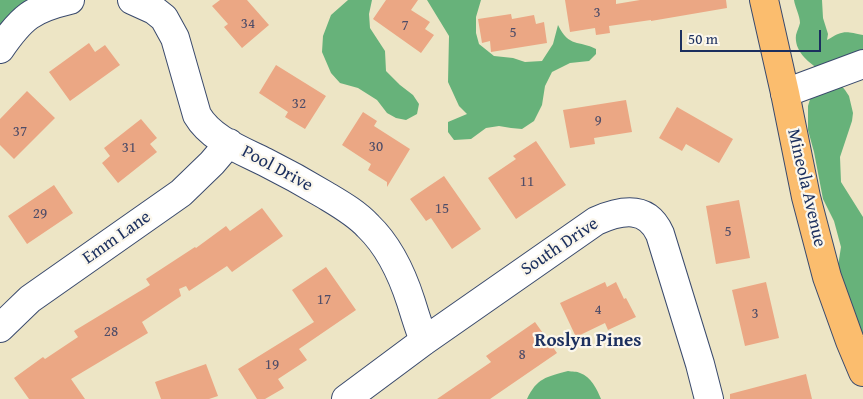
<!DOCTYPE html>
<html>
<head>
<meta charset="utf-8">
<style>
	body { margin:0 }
	#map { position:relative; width:863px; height:399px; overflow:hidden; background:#ede5c5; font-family:"Gentium Book Plus",serif }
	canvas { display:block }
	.scale { position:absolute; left:680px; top:30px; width:141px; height:22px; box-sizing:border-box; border:2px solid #1b2f5e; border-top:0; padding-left:6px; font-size:15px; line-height:18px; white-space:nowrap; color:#1b2f5e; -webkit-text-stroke:4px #fbf7ec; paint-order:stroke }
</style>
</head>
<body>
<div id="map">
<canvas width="863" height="399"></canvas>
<div class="scale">50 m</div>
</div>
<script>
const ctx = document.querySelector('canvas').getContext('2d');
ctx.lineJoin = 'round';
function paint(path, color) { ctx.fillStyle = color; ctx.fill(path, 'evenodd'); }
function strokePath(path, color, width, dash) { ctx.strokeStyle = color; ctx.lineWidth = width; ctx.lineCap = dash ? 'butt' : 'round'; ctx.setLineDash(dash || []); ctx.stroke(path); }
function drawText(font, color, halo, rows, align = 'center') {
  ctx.font = font + ' "Gentium Book Plus",serif'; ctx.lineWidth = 4.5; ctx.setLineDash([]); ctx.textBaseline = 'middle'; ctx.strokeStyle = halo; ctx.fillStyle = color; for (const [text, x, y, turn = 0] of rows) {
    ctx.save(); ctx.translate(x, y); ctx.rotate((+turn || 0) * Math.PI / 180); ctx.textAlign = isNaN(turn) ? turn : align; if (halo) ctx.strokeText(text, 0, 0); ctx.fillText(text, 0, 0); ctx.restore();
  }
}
paint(new Path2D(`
	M 0,0 L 46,0 L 0,26 Z
	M 348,0 L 372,0 L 369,14 L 370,28 L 385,51 L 386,71 L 400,85 L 413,95 L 419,104 L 417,114 L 406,120 L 396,118 L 387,113 L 377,100 L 358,88 L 340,83 L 331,73 L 322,52 L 323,36 L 331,15 Z
	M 427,0 L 481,0 L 476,17 L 476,33 L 479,44 L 494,56 L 513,58 L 525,62 L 542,61 L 553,44 L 558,25 C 569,48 579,40 596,49 L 596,54 L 589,61 L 570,63 L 552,72 L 545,86 L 542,105 L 534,121 L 522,129 L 511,128 L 499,126 L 486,128 L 471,139 L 454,140 L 448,132 L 448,122 L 467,114 L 459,106 L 448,82 L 449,36 Z
	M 794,0 L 822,0 L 823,18 L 828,34 L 827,40 C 843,30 845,31 863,35 L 863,60 L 839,83 L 845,90 L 849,96 L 853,113 L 852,121 L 840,157 L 841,182 L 863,217 L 863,347 L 838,266 L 841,247 L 834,221 L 823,199 L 814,152 L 808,130 L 808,106 L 819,69 C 807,62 794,50 796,35 C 797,31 799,27 800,23 C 800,16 795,7 794,0 Z
	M 568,371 C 572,372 577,371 580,373 C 591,377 597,389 601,399 L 527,399 C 537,378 546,377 568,371 Z`), '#67b27a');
paint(new Path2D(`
	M 220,0 L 247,0 L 269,25 L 242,48 L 224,27 L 228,24 L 212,6 Z
	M 386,0 L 418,0 L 411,10 L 430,22 L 425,29 L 434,35 L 421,53 L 373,19 Z
	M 565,0 L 616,0 L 616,4 L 640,0 L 726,0 L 727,8 L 651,21 L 651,20 L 609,26 L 610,33 L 596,35 L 595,28 L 570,32 Z
	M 511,14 L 512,19 L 534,15 L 536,24 L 544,22 L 547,43 L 491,52 L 490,41 L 482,43 L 478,19 Z
	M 89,43 L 95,52 L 105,45 L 120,65 L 70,101 L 49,72 Z
	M 276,65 L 326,96 L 305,129 L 285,117 L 288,112 L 259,93 Z
	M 27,91 L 55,118 L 14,159 L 0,145 L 0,119 Z
	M 626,100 L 632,132 L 594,138 L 595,144 L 570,148 L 563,110 Z
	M 677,107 L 733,139 L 719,163 L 686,144 L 682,151 L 659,138 Z
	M 363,112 L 377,121 L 374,126 L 410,149 L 387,187 L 387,182 L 368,170 L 371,164 L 342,145 Z
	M 141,119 L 157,138 L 150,144 L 157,152 L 118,183 L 102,163 L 110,156 L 104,148 Z
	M 536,141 L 566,185 L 516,219 L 488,178 L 516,159 L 513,156 Z
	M 444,176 L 481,229 L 452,249 L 431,218 L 426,221 L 410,199 Z
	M 54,185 L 73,213 L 27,244 L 8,216 Z
	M 739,200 L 750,258 L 716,264 L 706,206 Z
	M 262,208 L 283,236 L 232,272 L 227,266 L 189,291 L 186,286 L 179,289 L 181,296 L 142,322 L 148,333 L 71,379 L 85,399 L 29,399 L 14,378 L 43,357 L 45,359 L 78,337 L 74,331 L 150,285 L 146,279 L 195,247 L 196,248 L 226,226 L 230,231 Z
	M 326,267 L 356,310 L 299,349 L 307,360 L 278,379 L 284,388 L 265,399 L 257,399 L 238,369 L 314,322 L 292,290 Z
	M 605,282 L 607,287 L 616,282 L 624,299 L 626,298 L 636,317 L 608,330 L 605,323 L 576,337 L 560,303 Z
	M 766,282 L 779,338 L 745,346 L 732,290 Z
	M 535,322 L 557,353 L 490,399 L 437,399 L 491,362 L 486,356 Z
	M 206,364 L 218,396 L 209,399 L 161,399 L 155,382 Z
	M 806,374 L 812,399 L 730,399 L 730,394 Z`), '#eba784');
const minor = new Path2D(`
	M 132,0 L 154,10 L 164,18 L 175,38 L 197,115 C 211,139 241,150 265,162 C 285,172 305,183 325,195 C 340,204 356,213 368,226 C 389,246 402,274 411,302 C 415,315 419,328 424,341
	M 0,49 C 22,17 32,9 70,0
	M 785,93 L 863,64
	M 0,328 L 30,299 L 181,193 L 212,163 L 229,143
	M 346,399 L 424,341 L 596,221 C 621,210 647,205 660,234 L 700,364 L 709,399`);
const major = new Path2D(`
	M 764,0 L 785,93 L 806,197 L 827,277 L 850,341 L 863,372`);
strokePath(minor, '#3a4a6d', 30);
strokePath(major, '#3a4a6d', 30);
strokePath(minor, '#fff', 28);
strokePath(major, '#fbbd6e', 28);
drawText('15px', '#4f4d68', null, [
	["3",597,13],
	["34",248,24],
	["7",405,26],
	["5",513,33],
	["32",299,104],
	["9",598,121],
	["37",20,132],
	["30",376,147],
	["31",129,148],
	["11",527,182],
	["15",442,209],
	["29",40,214],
	["5",728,232],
	["17",324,300],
	["4",598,310],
	["3",755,314],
	["28",111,332],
	["8",522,355],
	["19",272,365]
]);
drawText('18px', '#1b2f5e', '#fbf7ec', [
	["Pool Drive",277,169,28],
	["Mineola Avenue",806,188,77],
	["Emm Lane",117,238,-35],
	["South Drive",560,247,-34]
]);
drawText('bold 19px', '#1b2f5e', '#fbf7ec', [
	["Roslyn Pines",588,341]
]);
</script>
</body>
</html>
